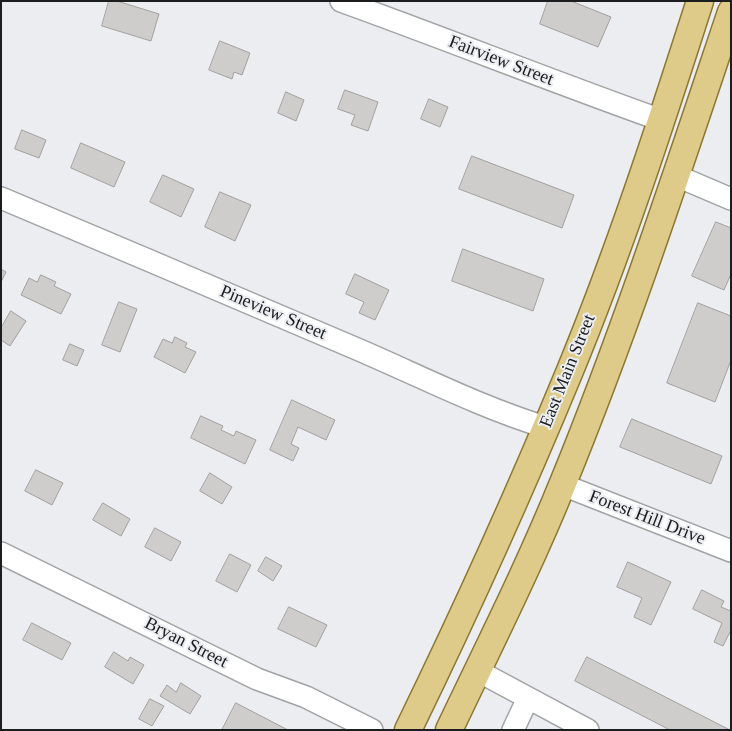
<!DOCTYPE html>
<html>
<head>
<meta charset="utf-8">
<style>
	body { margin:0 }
	#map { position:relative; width:732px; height:731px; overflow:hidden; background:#ebedf0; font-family:Georgia,serif }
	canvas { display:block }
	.frame { position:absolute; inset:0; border:2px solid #1c1d1e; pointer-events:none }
</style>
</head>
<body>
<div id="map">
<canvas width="732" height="731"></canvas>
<div class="frame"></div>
</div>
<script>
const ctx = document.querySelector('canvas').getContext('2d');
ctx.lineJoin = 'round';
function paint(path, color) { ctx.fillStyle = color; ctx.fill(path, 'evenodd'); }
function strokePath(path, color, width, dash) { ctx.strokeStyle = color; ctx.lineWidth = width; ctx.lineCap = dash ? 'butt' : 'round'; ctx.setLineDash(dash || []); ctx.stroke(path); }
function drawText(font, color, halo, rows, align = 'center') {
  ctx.font = font + ' Georgia,serif'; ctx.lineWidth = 4; ctx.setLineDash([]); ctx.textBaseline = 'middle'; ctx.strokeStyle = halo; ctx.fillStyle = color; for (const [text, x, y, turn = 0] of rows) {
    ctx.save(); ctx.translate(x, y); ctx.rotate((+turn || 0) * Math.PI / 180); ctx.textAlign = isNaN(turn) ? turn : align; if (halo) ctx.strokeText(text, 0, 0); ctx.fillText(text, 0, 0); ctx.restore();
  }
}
const building = new Path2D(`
	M 109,1 L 117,1 L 159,14 L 151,41 L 102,26 Z
	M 548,1 L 571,1 L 611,17 L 598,47 L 540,24 Z
	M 220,41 L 250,53 L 242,75 L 234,72 L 232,79 L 209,70 Z
	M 345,90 L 378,102 L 368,131 L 351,125 L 355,115 L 338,109 Z
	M 286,92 L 304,100 L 296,121 L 278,113 Z
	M 429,99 L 448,107 L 440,127 L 421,119 Z
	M 22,130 L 46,140 L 39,158 L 15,149 Z
	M 81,143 L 125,162 L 114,187 L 71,168 Z
	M 472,156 L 574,195 L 562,228 L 459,189 Z
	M 163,175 L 194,189 L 181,217 L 150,202 Z
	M 220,192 L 251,205 L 235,241 L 205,227 Z
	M 716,222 L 731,228 L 731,274 L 724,290 L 692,276 Z
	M 463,249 L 544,279 L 533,311 L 452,281 Z
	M 1,269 L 6,272 L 1,282 Z
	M 355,274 L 389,290 L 375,320 L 359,313 L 364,302 L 346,294 Z
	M 41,275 L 56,282 L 54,286 L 71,294 L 61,314 L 21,295 L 29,278 L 37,282 Z
	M 119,302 L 137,309 L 120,352 L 102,345 Z
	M 698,303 L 731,316 L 731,360 L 715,402 L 667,383 Z
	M 11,311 L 26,321 L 10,346 L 1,340 L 1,328 Z
	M 175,337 L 187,343 L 185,347 L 196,352 L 185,373 L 154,357 L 163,339 L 172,343 Z
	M 70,344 L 84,350 L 77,366 L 63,360 Z
	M 292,400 L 335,420 L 326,440 L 298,427 L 291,444 L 299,448 L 293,461 L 270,450 Z
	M 201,416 L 223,426 L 221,430 L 234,436 L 236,431 L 256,440 L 245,464 L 191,438 Z
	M 632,419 L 722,456 L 711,484 L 620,447 Z
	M 36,470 L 63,483 L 52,505 L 25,491 Z
	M 210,473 L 232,487 L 222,504 L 200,491 Z
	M 103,503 L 130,519 L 121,536 L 93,520 Z
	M 155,528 L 181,542 L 171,561 L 145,547 Z
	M 230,554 L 251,565 L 237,592 L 216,581 Z
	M 266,557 L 282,566 L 273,581 L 258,571 Z
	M 628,562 L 671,582 L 651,625 L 634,617 L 642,598 L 617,587 Z
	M 702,590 L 724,601 L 721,607 L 731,611 L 731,630 L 723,646 L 714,642 L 722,623 L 693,609 Z
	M 289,607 L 327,625 L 316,647 L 278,629 Z
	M 32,623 L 71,643 L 62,660 L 23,640 Z
	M 114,652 L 128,661 L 130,657 L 144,665 L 133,684 L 105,667 Z
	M 587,657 L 730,730 L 670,730 L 575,681 Z
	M 181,683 L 201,696 L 190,714 L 160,696 L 167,685 L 176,692 Z
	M 150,699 L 164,706 L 152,726 L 139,719 Z
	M 236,703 L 288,730 L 222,730 Z`);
paint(building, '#cfcdcb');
strokePath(building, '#a2a09e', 1);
const minor = new Path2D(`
	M 341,1 C 449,40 554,82 661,120
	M 677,176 L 731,199
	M 1,198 C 120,248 238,298 357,349 C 420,376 480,407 545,427
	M 563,485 L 731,551
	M 1,553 L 257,679 L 306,697 L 372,730
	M 478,671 L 588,730
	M 513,730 L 528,698`);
const major = new Path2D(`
	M 408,730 C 465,613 519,494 569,373 C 619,252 660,126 700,1
	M 449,730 C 488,648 529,567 563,483 C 626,329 678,170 731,12`);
strokePath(minor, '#a1a3a5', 24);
strokePath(major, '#8c7731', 29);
strokePath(minor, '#fff', 21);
strokePath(major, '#decb89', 26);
drawText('18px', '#1c1d1e', '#ebedf0', [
	["Fairview Street",501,61,21],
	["Pineview Street",273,313,23],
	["East Main Street",568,371,-68],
	["Forest Hill Drive",647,518,21],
	["Bryan Street",186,643,27]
]);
</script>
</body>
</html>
